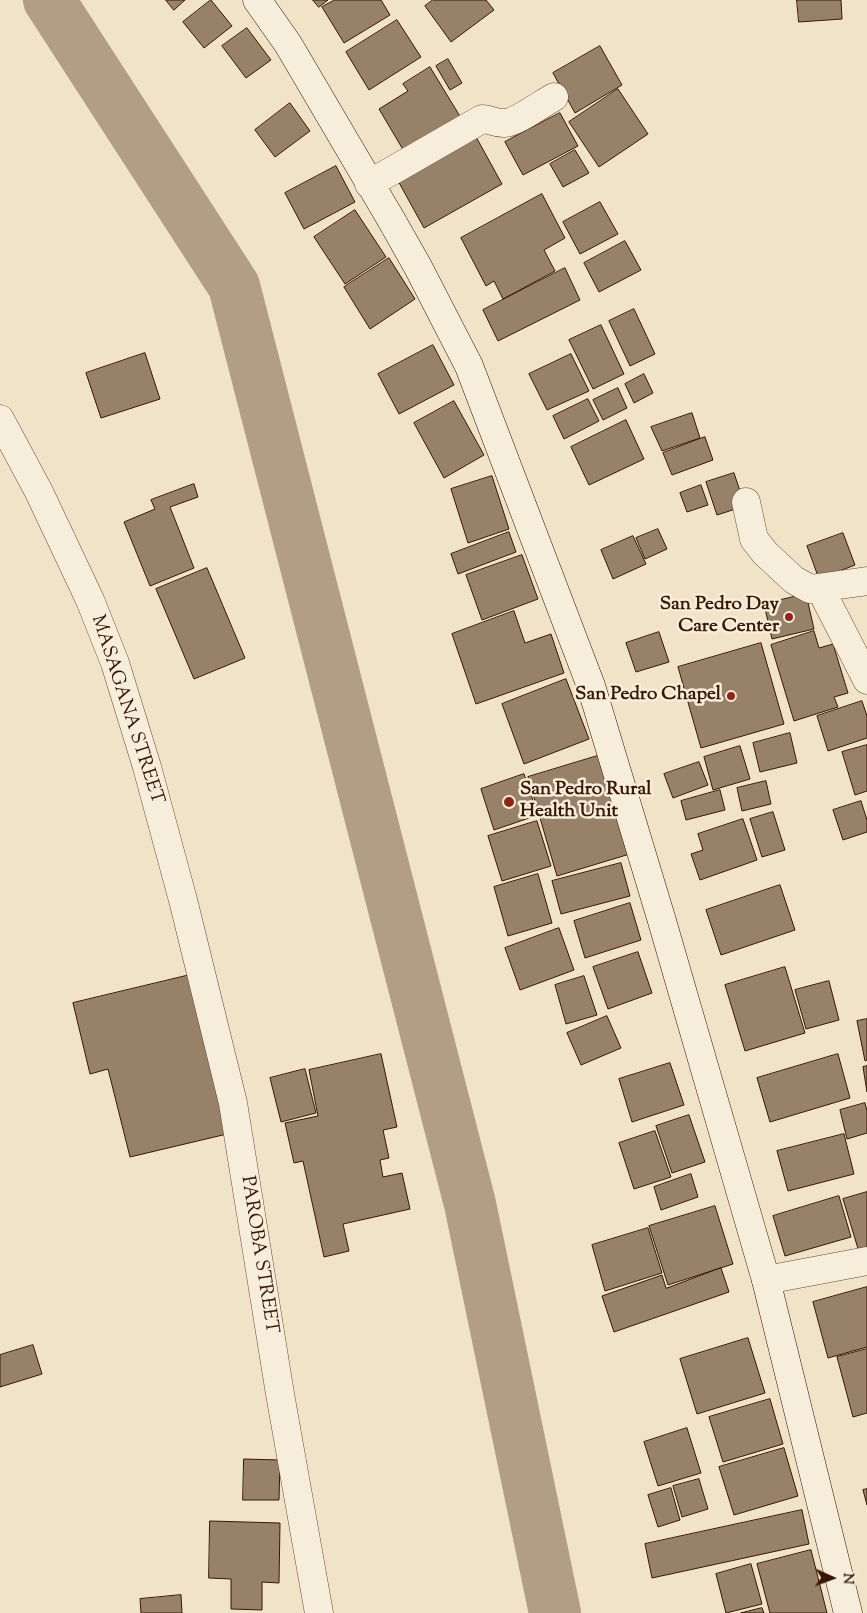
<!DOCTYPE html>
<html>
<head>
<meta charset="utf-8">
<style>
	body { margin:0 }
	#map { position:relative; width:867px; height:1613px; overflow:hidden; background:#f1e3c7; font-family:"Sorts Mill Goudy",serif }
	canvas { display:block }
	.north { position:absolute; left:807px; top:1553px; width:50px; height:50px; -webkit-text-stroke:4px #f6eddb; paint-order:stroke; rotate:92deg; font-size:14px; font-weight:700; line-height:20px; text-align:center; color:#371704 }
	.north::after { content:''; display:block; margin:auto; width:18px; height:22px; background:#371704; clip-path:polygon(50% 0,100% 100%,50% 72%,0 100%) }
</style>
</head>
<body>
<div id="map">
<canvas width="867" height="1613"></canvas>
<div class="north">N</div>
</div>
<script>
const ctx = document.querySelector('canvas').getContext('2d');
ctx.lineJoin = 'round';
function strokePath(path, color, width, dash) { ctx.strokeStyle = color; ctx.lineWidth = width; ctx.lineCap = dash ? 'butt' : 'round'; ctx.setLineDash(dash || []); ctx.stroke(path); }
function paint(path, color) { ctx.fillStyle = color; ctx.fill(path, 'evenodd'); }
function drawText(font, color, halo, rows, align = 'center') {
  ctx.font = font + ' "Sorts Mill Goudy",serif'; ctx.lineWidth = 5; ctx.setLineDash([]); ctx.textBaseline = 'middle'; ctx.strokeStyle = halo; ctx.fillStyle = color; for (const [text, x, y, turn = 0] of rows) {
    ctx.save(); ctx.translate(x, y); ctx.rotate((+turn || 0) * Math.PI / 180); ctx.textAlign = isNaN(turn) ? turn : align; if (halo) ctx.strokeText(text, 0, 0); ctx.fillText(text, 0, 0); ctx.restore();
  }
}
strokePath(new Path2D(`
	M 49,0 L 234,286 L 470,1204 L 555,1613`), '#b29e85', 52);
const building = new Path2D(`
	M 166,0 L 185,0 L 174,10 Z
	M 211,0 L 232,26 L 204,48 L 183,22 Z
	M 313,0 L 328,0 L 319,7 Z
	M 335,0 L 381,0 L 390,15 L 344,43 L 322,7 Z
	M 433,0 L 486,0 L 494,10 L 451,42 L 425,6 Z
	M 797,0 L 841,0 L 842,19 L 799,22 Z
	M 397,20 L 421,57 L 369,90 L 346,52 Z
	M 247,28 L 271,60 L 246,78 L 222,46 Z
	M 600,46 L 622,85 L 575,113 L 553,73 Z
	M 448,59 L 462,83 L 450,90 L 436,66 Z
	M 430,67 L 461,118 L 405,153 L 379,109 L 408,91 L 403,84 Z
	M 618,89 L 648,134 L 599,167 L 569,122 Z
	M 290,103 L 310,131 L 275,157 L 255,130 Z
	M 560,113 L 578,146 L 523,175 L 505,142 Z
	M 475,135 L 502,184 L 424,228 L 397,179 Z
	M 575,150 L 589,173 L 563,187 L 550,164 Z
	M 336,166 L 355,202 L 304,229 L 285,193 Z
	M 542,194 L 565,238 L 544,250 L 555,271 L 503,299 L 494,281 L 486,286 L 461,238 Z
	M 600,202 L 618,234 L 580,254 L 563,222 Z
	M 355,210 L 386,257 L 345,284 L 314,237 Z
	M 625,241 L 641,270 L 599,292 L 584,263 Z
	M 389,258 L 415,299 L 370,329 L 344,287 Z
	M 565,268 L 580,300 L 498,341 L 483,310 Z
	M 634,309 L 655,354 L 630,366 L 609,321 Z
	M 601,325 L 624,374 L 593,389 L 569,340 Z
	M 433,345 L 454,385 L 399,414 L 378,374 Z
	M 145,353 L 160,399 L 101,418 L 86,373 Z
	M 571,354 L 589,391 L 547,410 L 529,374 Z
	M 644,374 L 653,393 L 634,403 L 625,384 Z
	M 618,388 L 627,408 L 603,420 L 593,400 Z
	M 588,399 L 599,421 L 564,439 L 553,416 Z
	M 454,401 L 484,455 L 444,478 L 414,423 Z
	M 692,413 L 700,438 L 662,451 L 651,427 Z
	M 626,420 L 644,459 L 589,485 L 571,447 Z
	M 705,437 L 713,460 L 672,475 L 663,453 Z
	M 734,473 L 745,506 L 717,515 L 706,482 Z
	M 492,476 L 509,529 L 468,543 L 451,489 Z
	M 194,484 L 198,497 L 170,507 L 194,568 L 150,586 L 124,522 L 155,509 L 151,500 Z
	M 701,485 L 708,505 L 687,512 L 680,493 Z
	M 658,529 L 667,549 L 645,559 L 636,538 Z
	M 509,532 L 516,552 L 458,574 L 451,554 Z
	M 843,533 L 855,565 L 819,579 L 807,546 Z
	M 633,536 L 646,564 L 613,579 L 601,550 Z
	M 522,555 L 538,599 L 482,620 L 466,575 Z
	M 207,568 L 245,658 L 194,679 L 156,589 Z
	M 806,594 L 814,629 L 772,639 L 764,604 Z
	M 514,611 L 525,643 L 551,634 L 564,673 L 476,704 L 452,634 Z
	M 814,631 L 819,648 L 833,644 L 848,693 L 834,697 L 838,707 L 794,721 L 771,645 Z
	M 659,632 L 669,662 L 636,672 L 626,643 Z
	M 761,643 L 784,724 L 701,748 L 678,667 Z
	M 566,679 L 589,739 L 524,764 L 502,704 Z
	M 862,701 L 867,716 L 867,738 L 828,751 L 817,716 Z
	M 790,733 L 797,763 L 760,772 L 753,743 Z
	M 867,745 L 867,791 L 855,795 L 842,752 Z
	M 740,746 L 750,779 L 713,790 L 704,757 Z
	M 604,754 L 633,853 L 557,876 L 528,777 Z
	M 699,762 L 708,785 L 673,798 L 664,774 Z
	M 524,774 L 538,815 L 494,830 L 481,789 Z
	M 766,781 L 771,804 L 742,811 L 737,788 Z
	M 720,790 L 725,810 L 686,820 L 681,801 Z
	M 861,801 L 867,820 L 867,832 L 843,840 L 833,810 Z
	M 773,812 L 785,850 L 762,857 L 750,819 Z
	M 743,819 L 757,860 L 700,880 L 691,854 L 703,850 L 698,834 Z
	M 537,821 L 551,866 L 502,881 L 488,836 Z
	M 621,863 L 630,896 L 561,914 L 552,881 Z
	M 538,874 L 552,923 L 508,936 L 494,887 Z
	M 780,885 L 795,930 L 721,955 L 706,910 Z
	M 630,903 L 641,940 L 585,958 L 574,921 Z
	M 559,928 L 574,970 L 520,990 L 505,948 Z
	M 638,952 L 652,993 L 608,1009 L 593,967 Z
	M 785,967 L 805,1033 L 745,1051 L 725,985 Z
	M 190,975 L 227,1134 L 130,1157 L 108,1069 L 90,1074 L 73,1003 Z
	M 584,976 L 597,1015 L 566,1024 L 555,985 Z
	M 829,981 L 839,1020 L 806,1029 L 795,990 Z
	M 607,1016 L 621,1048 L 581,1065 L 567,1033 Z
	M 867,1019 L 867,1060 L 865,1061 L 857,1021 Z
	M 381,1054 L 397,1127 L 383,1130 L 389,1158 L 380,1160 L 383,1177 L 402,1173 L 410,1209 L 343,1224 L 349,1251 L 324,1257 L 303,1161 L 294,1163 L 285,1123 L 318,1116 L 309,1070 Z
	M 838,1054 L 850,1098 L 770,1122 L 757,1078 Z
	M 670,1063 L 684,1105 L 632,1122 L 619,1079 Z
	M 867,1066 L 867,1092 L 863,1067 Z
	M 305,1069 L 316,1113 L 281,1122 L 270,1078 Z
	M 865,1103 L 867,1111 L 867,1133 L 847,1139 L 840,1110 Z
	M 689,1115 L 705,1162 L 672,1173 L 656,1126 Z
	M 655,1131 L 671,1177 L 634,1189 L 619,1143 Z
	M 844,1134 L 854,1174 L 788,1191 L 777,1151 Z
	M 691,1174 L 698,1197 L 661,1210 L 654,1187 Z
	M 867,1192 L 867,1250 L 859,1252 L 843,1199 Z
	M 839,1196 L 851,1237 L 785,1256 L 773,1216 Z
	M 715,1206 L 733,1264 L 668,1285 L 649,1226 Z
	M 648,1228 L 662,1273 L 605,1291 L 592,1245 Z
	M 721,1268 L 729,1292 L 614,1332 L 602,1296 L 662,1275 L 666,1288 Z
	M 867,1287 L 867,1347 L 828,1358 L 813,1302 Z
	M 748,1338 L 765,1393 L 697,1414 L 680,1359 Z
	M 33,1345 L 42,1374 L 0,1387 L 0,1355 Z
	M 867,1349 L 867,1413 L 853,1417 L 837,1357 Z
	M 770,1399 L 783,1444 L 723,1462 L 709,1417 Z
	M 687,1428 L 701,1473 L 658,1486 L 644,1442 Z
	M 784,1448 L 798,1496 L 734,1515 L 719,1467 Z
	M 244,1459 L 280,1460 L 279,1500 L 243,1500 Z
	M 699,1479 L 708,1509 L 682,1517 L 673,1486 Z
	M 671,1488 L 680,1520 L 658,1527 L 648,1495 Z
	M 867,1489 L 867,1505 L 863,1490 Z
	M 802,1510 L 809,1544 L 652,1578 L 645,1544 Z
	M 210,1521 L 280,1523 L 279,1583 L 262,1582 L 262,1610 L 231,1609 L 231,1579 L 209,1578 Z
	M 811,1550 L 827,1613 L 770,1613 L 757,1564 Z
	M 751,1564 L 762,1604 L 726,1613 L 716,1574 Z
	M 181,1595 L 182,1613 L 141,1613 L 140,1599 Z
	M 762,1608 L 764,1613 L 741,1613 Z`);
paint(building, '#988169');
strokePath(building, '#371704', 1);
const minor = new Path2D(`
	M 369,184 L 482,119 C 490,119 496,124 505,123 C 515,123 543,103 554,97
	M 746,502 L 754,539 L 765,553 L 794,580 L 810,589 L 867,581
	M 820,588 L 867,680
	M 766,1280 L 867,1261`);
const tertiary = new Path2D(`
	M 0,419 L 39,492 L 90,600 L 115,663 L 147,767 L 183,900 L 233,1103 L 280,1394 L 319,1613`);
const secondary = new Path2D(`
	M 257,0 L 288,44 L 392,221 L 418,267 L 469,366 L 591,686 L 662,921 L 766,1280 L 848,1613`);
strokePath(minor, '#664a35', 29);
strokePath(tertiary, '#664a35', 29);
strokePath(secondary, '#371704', 29);
strokePath(minor, '#f6eddb', 28);
strokePath(tertiary, '#f6eddb', 28);
strokePath(secondary, '#f6eddb', 28);
for (const [x, y, r, color] of [
	[789,617,5,"#8f2418"],
	[731,696,5,"#8f2418"],
	[509,802,6,"#8f2418"]
]) { const dot = new Path2D(); dot.arc(x, y, r, 0, 2 * Math.PI); ctx.fillStyle = color; ctx.fill(dot); strokePath(dot, '#f6eddb', 2); }
drawText('bold 19px', '#371704', '#f6eddb', [
	["San Pedro Day",779,606],
	["Care Center",779,628],
	["San Pedro Chapel",721,696],
	["San Pedro Rural",520,791,"left"],
	["Health Unit",520,813,"left"]
], 'right');
drawText('19px', '#371704', '#f6eddb', [
	["MASAGANA STREET",126,710,72],
	["PAROBA STREET",258,1255,81]
]);
</script>
</body>
</html>
